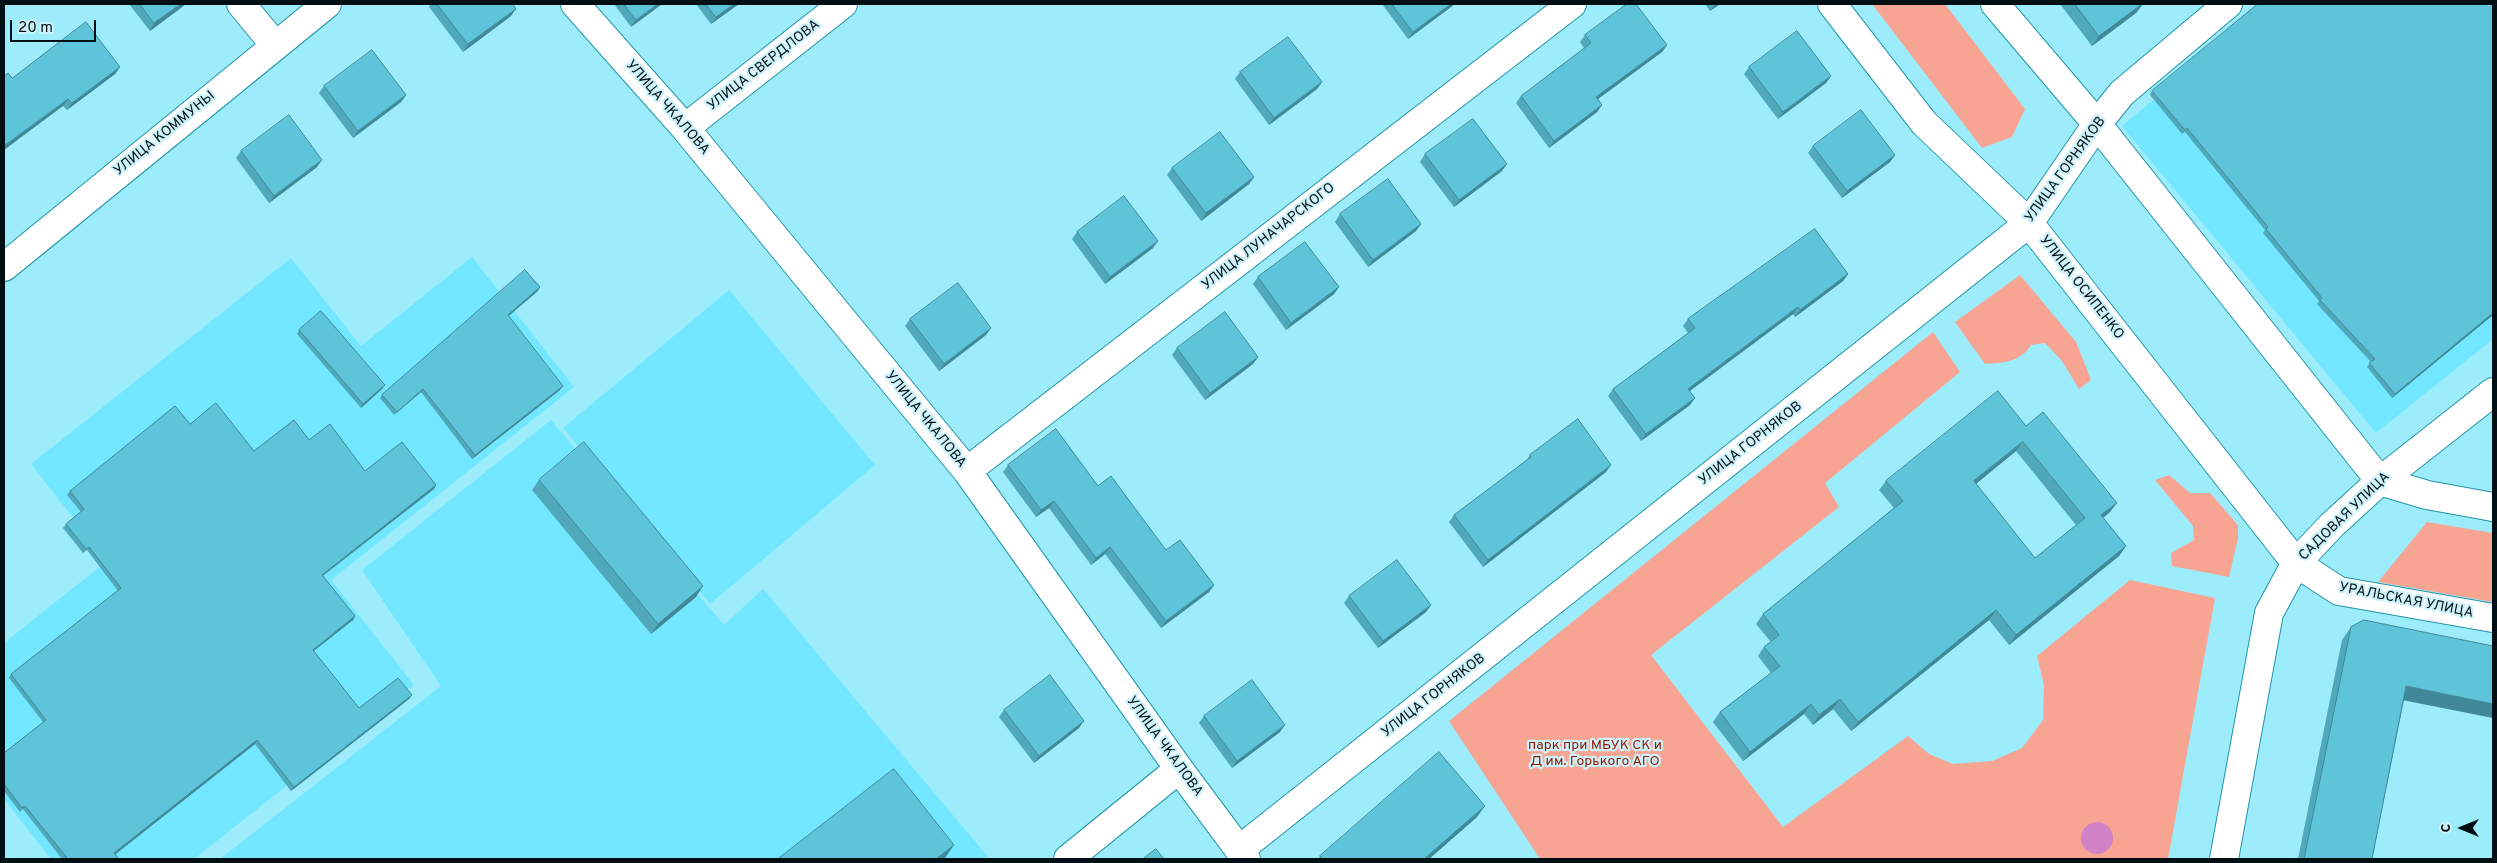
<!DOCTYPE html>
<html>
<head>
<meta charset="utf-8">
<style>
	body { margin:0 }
	#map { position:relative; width:2497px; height:863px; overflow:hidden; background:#9decfc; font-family:Overpass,sans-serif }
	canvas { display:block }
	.frame { position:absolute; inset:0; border:5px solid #000f14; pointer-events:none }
	.north { position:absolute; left:2437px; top:803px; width:50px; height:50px; -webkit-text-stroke:4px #cdf2fa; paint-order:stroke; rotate:270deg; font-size:14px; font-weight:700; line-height:20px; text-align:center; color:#000f14 }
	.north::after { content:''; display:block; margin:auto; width:18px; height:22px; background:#000f14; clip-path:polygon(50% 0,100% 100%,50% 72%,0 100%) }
	.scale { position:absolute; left:10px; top:20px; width:86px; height:22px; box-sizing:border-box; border:2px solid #000f14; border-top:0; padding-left:6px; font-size:15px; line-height:18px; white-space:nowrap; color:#000f14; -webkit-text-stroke:4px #cdf2fa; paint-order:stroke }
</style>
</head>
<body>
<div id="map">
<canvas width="2497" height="863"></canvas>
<div class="frame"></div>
<div class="north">С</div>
<div class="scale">20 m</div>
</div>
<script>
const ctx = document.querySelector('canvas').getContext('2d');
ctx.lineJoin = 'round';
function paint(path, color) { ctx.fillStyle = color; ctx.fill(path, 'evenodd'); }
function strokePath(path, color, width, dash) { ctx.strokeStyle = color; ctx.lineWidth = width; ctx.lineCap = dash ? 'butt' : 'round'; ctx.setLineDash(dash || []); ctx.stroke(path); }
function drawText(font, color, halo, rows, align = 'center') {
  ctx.font = font + ' Overpass,sans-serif'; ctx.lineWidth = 4.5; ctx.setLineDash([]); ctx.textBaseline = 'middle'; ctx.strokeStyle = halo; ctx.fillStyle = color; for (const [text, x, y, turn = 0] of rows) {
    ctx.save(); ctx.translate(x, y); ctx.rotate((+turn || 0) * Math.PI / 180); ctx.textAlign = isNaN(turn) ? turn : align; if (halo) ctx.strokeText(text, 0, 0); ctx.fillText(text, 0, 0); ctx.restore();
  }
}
paint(new Path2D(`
	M 2270,4 L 2493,4 L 2493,339 L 2376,433 L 2122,126 Z
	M 472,257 L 574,387 L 331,580 L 414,685 L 194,859 L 51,859 L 4,799 L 4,643 L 107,561 L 31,464 L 291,258 L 361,346 Z
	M 729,290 L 875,465 L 710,604 L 563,428 Z
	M 551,420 L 724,625 L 763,589 L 988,857 L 985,859 L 220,859 L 441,686 L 362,570 Z`), '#73e7ff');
paint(new Path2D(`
	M 1872,4 L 1945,4 L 2025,109 L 2012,137 L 1982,148 Z
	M 2020,275 L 2076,342 L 2091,380 L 2079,389 L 2062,361 L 2045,343 L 2031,345 C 2020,362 2004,363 1985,364 L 1955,322 Z
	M 1933,332 L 1960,372 L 1825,483 L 1839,507 L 1651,655 L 1783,827 L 1908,736 L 1929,754 L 1953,764 L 1992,761 L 2022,748 L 2043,720 L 2044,685 L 2037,656 L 2130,580 L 2215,598 L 2168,859 L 1540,859 L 1449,721 Z
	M 2169,475 L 2190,493 L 2210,493 L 2238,525 L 2238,538 L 2229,577 L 2172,566 L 2171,553 L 2194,540 L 2193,526 L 2155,480 Z
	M 2427,522 L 2493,533 L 2493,602 L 2378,582 Z`), '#f8a493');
paint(new Path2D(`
	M2081 838a16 16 0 1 1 32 0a16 16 0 1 1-32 0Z`), '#d282c6');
const minor = new Path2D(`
	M 241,4 L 274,44
	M 575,4 L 685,128 L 967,471 L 1179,769 L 1246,859
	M 1832,4 L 1924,123 L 2029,223 L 2296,563 L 2339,591 L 2493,618
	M 1995,4 L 2097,124 L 2380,481 L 2427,495 L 2493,507
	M 685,128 L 843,4
	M 4,267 L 327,4
	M 967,471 L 1572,4
	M 1239,850 L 2029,223 L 2097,124 L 2122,93 L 2228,4
	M 1068,859 L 1179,769
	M 2224,859 L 2269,613 L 2296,563 L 2332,525 L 2380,481 L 2493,392`);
strokePath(minor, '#2395a9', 30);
strokePath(minor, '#fff', 28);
paint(new Path2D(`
	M 129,4 L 186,4 L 150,31 Z
	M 431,4 L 513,4 L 511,16 L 463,52 L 429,7 Z
	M 614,4 L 662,4 L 631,27 Z
	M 696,4 L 739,4 L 711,24 Z
	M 1382,4 L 1455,4 L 1408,39 Z
	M 1705,4 L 1720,4 L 1710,11 Z
	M 2060,4 L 2143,4 L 2136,13 L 2092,46 Z
	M 2493,4 L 2493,315 L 2392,398 L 2367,367 L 2371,362 L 2317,304 L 2319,301 L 2263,233 L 2265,230 L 2185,132 L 2182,134 L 2150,95 L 2152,91 Z
	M 1585,35 L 1667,45 L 1662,52 L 1598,99 L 1602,105 L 1597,112 L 1549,148 L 1516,103 L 1521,96 L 1584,48 L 1580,42 Z
	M 120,67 L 115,74 L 67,110 L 63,106 L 12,78 Z
	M 1749,67 L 1831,76 L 1826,83 L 1778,119 L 1744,74 Z
	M 1240,72 L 1322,82 L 1317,89 L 1269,125 L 1235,79 Z
	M 324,86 L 406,95 L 401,102 L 353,138 L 319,93 Z
	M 1813,146 L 1895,155 L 1890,162 L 1842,198 L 1808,153 Z
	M 241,151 L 317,167 L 269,203 L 236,158 Z
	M 1425,154 L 1502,171 L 1454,207 L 1420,162 Z
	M 1172,168 L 1254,177 L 1249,184 L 1201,221 L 1167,175 Z
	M 1340,214 L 1421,224 L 1416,231 L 1368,267 L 1335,222 Z
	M 1077,232 L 1153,248 L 1105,284 L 1072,239 Z
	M 1848,274 L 1843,281 L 1795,317 L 1793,314 L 1690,391 L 1690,405 L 1641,441 L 1608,396 L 1613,389 L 1688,333 L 1683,326 L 1688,319 Z
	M 1258,277 L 1339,287 L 1334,294 L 1286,330 L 1253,284 Z
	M 538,291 L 508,316 L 560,390 L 472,459 L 421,392 L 394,415 L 380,398 L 382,395 Z
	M 910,319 L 986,335 L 939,371 L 905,326 Z
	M 299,330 L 385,385 L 382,389 L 361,408 L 297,334 Z
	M 1177,348 L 1258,357 L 1253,364 L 1205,400 L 1172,355 Z
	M 190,424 L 254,451 L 309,440 L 365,471 L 436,485 L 434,489 L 323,576 L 355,616 L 353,620 L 313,651 L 359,708 L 412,695 L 409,699 L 291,791 L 255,744 L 115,854 L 119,859 L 62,859 L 23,809 L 20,812 L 4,791 L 4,753 L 43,722 L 9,678 L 11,674 L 118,591 L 87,550 L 83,553 L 63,528 L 66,524 L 81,512 L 67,495 L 70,491 Z
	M 2026,426 L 2110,512 L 2103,518 L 2126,546 L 2119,556 L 2009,645 L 1989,620 L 1851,731 L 1833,709 L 1813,725 L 1804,714 L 1743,761 L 1713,722 L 1720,712 L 1771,673 L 1758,656 L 1764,647 L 1771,642 L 1756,624 L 1763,614 L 1894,508 L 1879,490 L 1886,481 ZM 2016,451 L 2076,525 L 2035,558 L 1976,484 Z
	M 1530,455 L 1606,472 L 1483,567 L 1449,522 L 1454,515 L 1525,462 Z
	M 1008,465 L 1098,486 L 1166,550 L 1214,585 L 1209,592 L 1161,628 L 1105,554 L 1091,565 L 1049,508 L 1036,517 L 1003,472 Z
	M 539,480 L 696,597 L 651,634 L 532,490 Z
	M 1349,596 L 1431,605 L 1426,612 L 1378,648 L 1344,603 Z
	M 2351,627 L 2404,700 L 2372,859 L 2298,859 L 2342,640 Z
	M 1004,710 L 1079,728 L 1034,763 L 999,717 Z
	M 1204,716 L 1280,732 L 1232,768 L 1199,723 Z
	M 1477,817 L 1429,859 L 1318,859 L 1320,856 Z`), '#50a9bb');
paint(new Path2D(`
	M 181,4 L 186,4 L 150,31 L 154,23 Z
	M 658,4 L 662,4 L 631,27 L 636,20 Z
	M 734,4 L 739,4 L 711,24 L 716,17 Z
	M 1451,4 L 1455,4 L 1408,39 L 1413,32 Z
	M 1716,4 L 1720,4 L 1710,11 Z
	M 2142,4 L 2143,4 L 2136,13 L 2092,46 L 2099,36 Z
	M 516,9 L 511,16 L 463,52 L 468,44 Z
	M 1667,45 L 1662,52 L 1591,104 L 1596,97 Z
	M 120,67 L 115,74 L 67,110 L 72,103 Z
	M 1831,76 L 1826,83 L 1778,119 L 1783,112 Z
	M 1322,82 L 1317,89 L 1269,125 L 1274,118 Z
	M 406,95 L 401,102 L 353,138 L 358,131 Z
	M 68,99 L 63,106 L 4,150 L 4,146 Z
	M 1602,105 L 1597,112 L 1549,148 L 1554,141 Z
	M 1895,155 L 1890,162 L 1842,198 L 1847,191 Z
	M 322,160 L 317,167 L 269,203 L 274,196 Z
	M 1507,164 L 1502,171 L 1454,207 L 1459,200 Z
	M 1254,177 L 1249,184 L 1201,221 L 1206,213 Z
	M 1421,224 L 1416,231 L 1368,267 L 1373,260 Z
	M 1158,241 L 1153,248 L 1105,284 L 1110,277 Z
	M 1848,274 L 1843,281 L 1795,317 L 1800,310 Z
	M 540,287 L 538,291 L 505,319 L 508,315 Z
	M 1339,287 L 1334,294 L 1286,330 L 1291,323 Z
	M 1798,307 L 1793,314 L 1683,396 L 1688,389 Z
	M 2493,313 L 2493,315 L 2392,398 L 2395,394 Z
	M 991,328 L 986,335 L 939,371 L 944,364 Z
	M 1258,357 L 1253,364 L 1205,400 L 1210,393 Z
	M 385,385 L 382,389 L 361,408 L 363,404 Z
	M 563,386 L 560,390 L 472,459 L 475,455 Z
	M 423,389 L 421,392 L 394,415 L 397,412 Z
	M 1695,398 L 1690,405 L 1641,441 L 1646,434 Z
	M 2023,442 L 2016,451 L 1967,491 L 1974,481 Z
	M 1611,465 L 1606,472 L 1483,567 L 1488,560 Z
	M 436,485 L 434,489 L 319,578 L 322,575 Z
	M 1054,501 L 1049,508 L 1036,517 L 1041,510 Z
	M 2117,503 L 2110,512 L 2094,525 L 2101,515 Z
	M 2126,546 L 2119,556 L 2009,645 L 2016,635 Z
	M 1110,547 L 1105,554 L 1091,565 L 1096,558 Z
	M 1214,585 L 1209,592 L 1161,628 L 1166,621 Z
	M 703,586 L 696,597 L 651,634 L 658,624 Z
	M 1431,605 L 1426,612 L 1378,648 L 1383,641 Z
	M 1996,610 L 1989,620 L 1851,731 L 1858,722 Z
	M 355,616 L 353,620 L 310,654 L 313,650 Z
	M 2406,686 L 2493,704 L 2493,718 L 2397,699 Z
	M 412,695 L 409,699 L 291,791 L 294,787 Z
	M 1840,699 L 1833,709 L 1813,725 L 1819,715 Z
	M 1811,704 L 1804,714 L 1743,761 L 1750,752 Z
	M 1084,721 L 1079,728 L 1034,763 L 1039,756 Z
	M 1285,725 L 1280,732 L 1232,768 L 1237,761 Z
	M 257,740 L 255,744 L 112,857 L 114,853 Z
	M 1485,806 L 1477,817 L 1429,859 L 1424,859 Z
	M 954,845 L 945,858 L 944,859 L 936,859 Z`), '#418998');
const building = new Path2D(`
	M 140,4 L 181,4 L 154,23 Z
	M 437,4 L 513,4 L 516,9 L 468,44 Z
	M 624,4 L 658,4 L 636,20 Z
	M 706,4 L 734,4 L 716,17 Z
	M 1392,4 L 1451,4 L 1413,32 Z
	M 1627,4 L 1636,4 L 1667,45 L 1596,97 L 1602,105 L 1554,141 L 1521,96 L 1591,43 L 1585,35 Z
	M 2075,4 L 2142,4 L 2099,36 Z
	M 2258,4 L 2493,4 L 2493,313 L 2395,394 L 2369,363 L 2375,359 L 2320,300 L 2322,298 L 2266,229 L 2268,227 L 2187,128 L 2185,130 L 2152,91 Z
	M 86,22 L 120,67 L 72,103 L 68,99 L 4,146 L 4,76 L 8,73 L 12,78 Z
	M 1797,31 L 1831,76 L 1783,112 L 1749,67 Z
	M 1288,37 L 1322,82 L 1274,118 L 1240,72 Z
	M 372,50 L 406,95 L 358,131 L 324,86 Z
	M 1861,110 L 1895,155 L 1847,191 L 1813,146 Z
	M 289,115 L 322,160 L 274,196 L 241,151 Z
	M 1473,119 L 1507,164 L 1459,200 L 1425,154 Z
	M 1220,132 L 1254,177 L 1206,213 L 1172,168 Z
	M 1388,179 L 1421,224 L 1373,260 L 1340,214 Z
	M 1124,196 L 1158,241 L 1110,277 L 1077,232 Z
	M 1815,229 L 1848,274 L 1800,310 L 1798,307 L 1688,389 L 1695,398 L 1646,434 L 1613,389 L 1695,328 L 1688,319 Z
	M 1305,242 L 1339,287 L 1291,323 L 1258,277 Z
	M 525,270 L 540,287 L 508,315 L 563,386 L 475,455 L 423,389 L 397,412 L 382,395 Z
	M 958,283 L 991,328 L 944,364 L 910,319 Z
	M 321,311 L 385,385 L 363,404 L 299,330 Z
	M 1225,312 L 1258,357 L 1210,393 L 1177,348 Z
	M 1998,391 L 2026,426 L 2043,412 L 2117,503 L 2101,515 L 2126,546 L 2016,635 L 1996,610 L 1858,722 L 1840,699 L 1819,715 L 1811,704 L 1750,752 L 1720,712 L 1780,666 L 1764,647 L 1779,635 L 1763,614 L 1903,501 L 1886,481 ZM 2023,442 L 2085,518 L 2035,558 L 1974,481 Z
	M 216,403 L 254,451 L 294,420 L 309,440 L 330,424 L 365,471 L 402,442 L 436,485 L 322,575 L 355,616 L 313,650 L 359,708 L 398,678 L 412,695 L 294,787 L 257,740 L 114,853 L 119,859 L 68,859 L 25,806 L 22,808 L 4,784 L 4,753 L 46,720 L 11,674 L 121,588 L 89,547 L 86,549 L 66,524 L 84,509 L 70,491 L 175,406 L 190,424 Z
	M 1578,419 L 1611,465 L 1488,560 L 1454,515 L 1531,457 L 1530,455 Z
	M 1056,429 L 1098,486 L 1111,476 L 1166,550 L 1180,540 L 1214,585 L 1166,621 L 1110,547 L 1096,558 L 1054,501 L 1041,510 L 1008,465 Z
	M 584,442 L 703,586 L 658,624 L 539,480 Z
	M 1397,560 L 1431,605 L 1383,641 L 1349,596 Z
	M 2364,620 L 2493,646 L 2493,704 L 2406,686 L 2372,859 L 2304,859 L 2351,627 Z
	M 1050,675 L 1084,721 L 1039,756 L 1004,710 Z
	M 1252,680 L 1285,725 L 1237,761 L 1204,716 Z
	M 1439,752 L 1485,806 L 1424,859 L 1323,859 L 1320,856 Z
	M 894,769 L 954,845 L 936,859 L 778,859 Z
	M 1156,849 L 1164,859 L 1143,859 Z`);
paint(building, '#5dc4d9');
strokePath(building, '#418998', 1);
drawText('14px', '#000f14', '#cdf2fa', [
	["УЛИЦА СВЕРДЛОВА",764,66,-38],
	["УЛИЦА ЧКАЛОВА",667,108,49],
	["УЛИЦА КОММУНЫ",165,134,-39],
	["УЛИЦА ГОРНЯКОВ",2066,170,-54],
	["УЛИЦА ЛУНАЧАРСКОГО",1269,237,-38],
	["УЛИЦА ОСИПЕНКО",2081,288,52],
	["УЛИЦА ЧКАЛОВА",925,420,51],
	["УЛИЦА ГОРНЯКОВ",1751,444,-38],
	["САДОВАЯ УЛИЦА",2345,517,-44],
	["УРАЛЬСКАЯ УЛИЦА",2406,601,11],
	["УЛИЦА ГОРНЯКОВ",1434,696,-38],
	["УЛИЦА ЧКАЛОВА",1164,747,54]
]);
drawText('14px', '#931800', '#cdf2fa', [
	["парк при МБУК СК и",1595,746],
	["Д им. Горького АГО",1595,762]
]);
</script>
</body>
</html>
